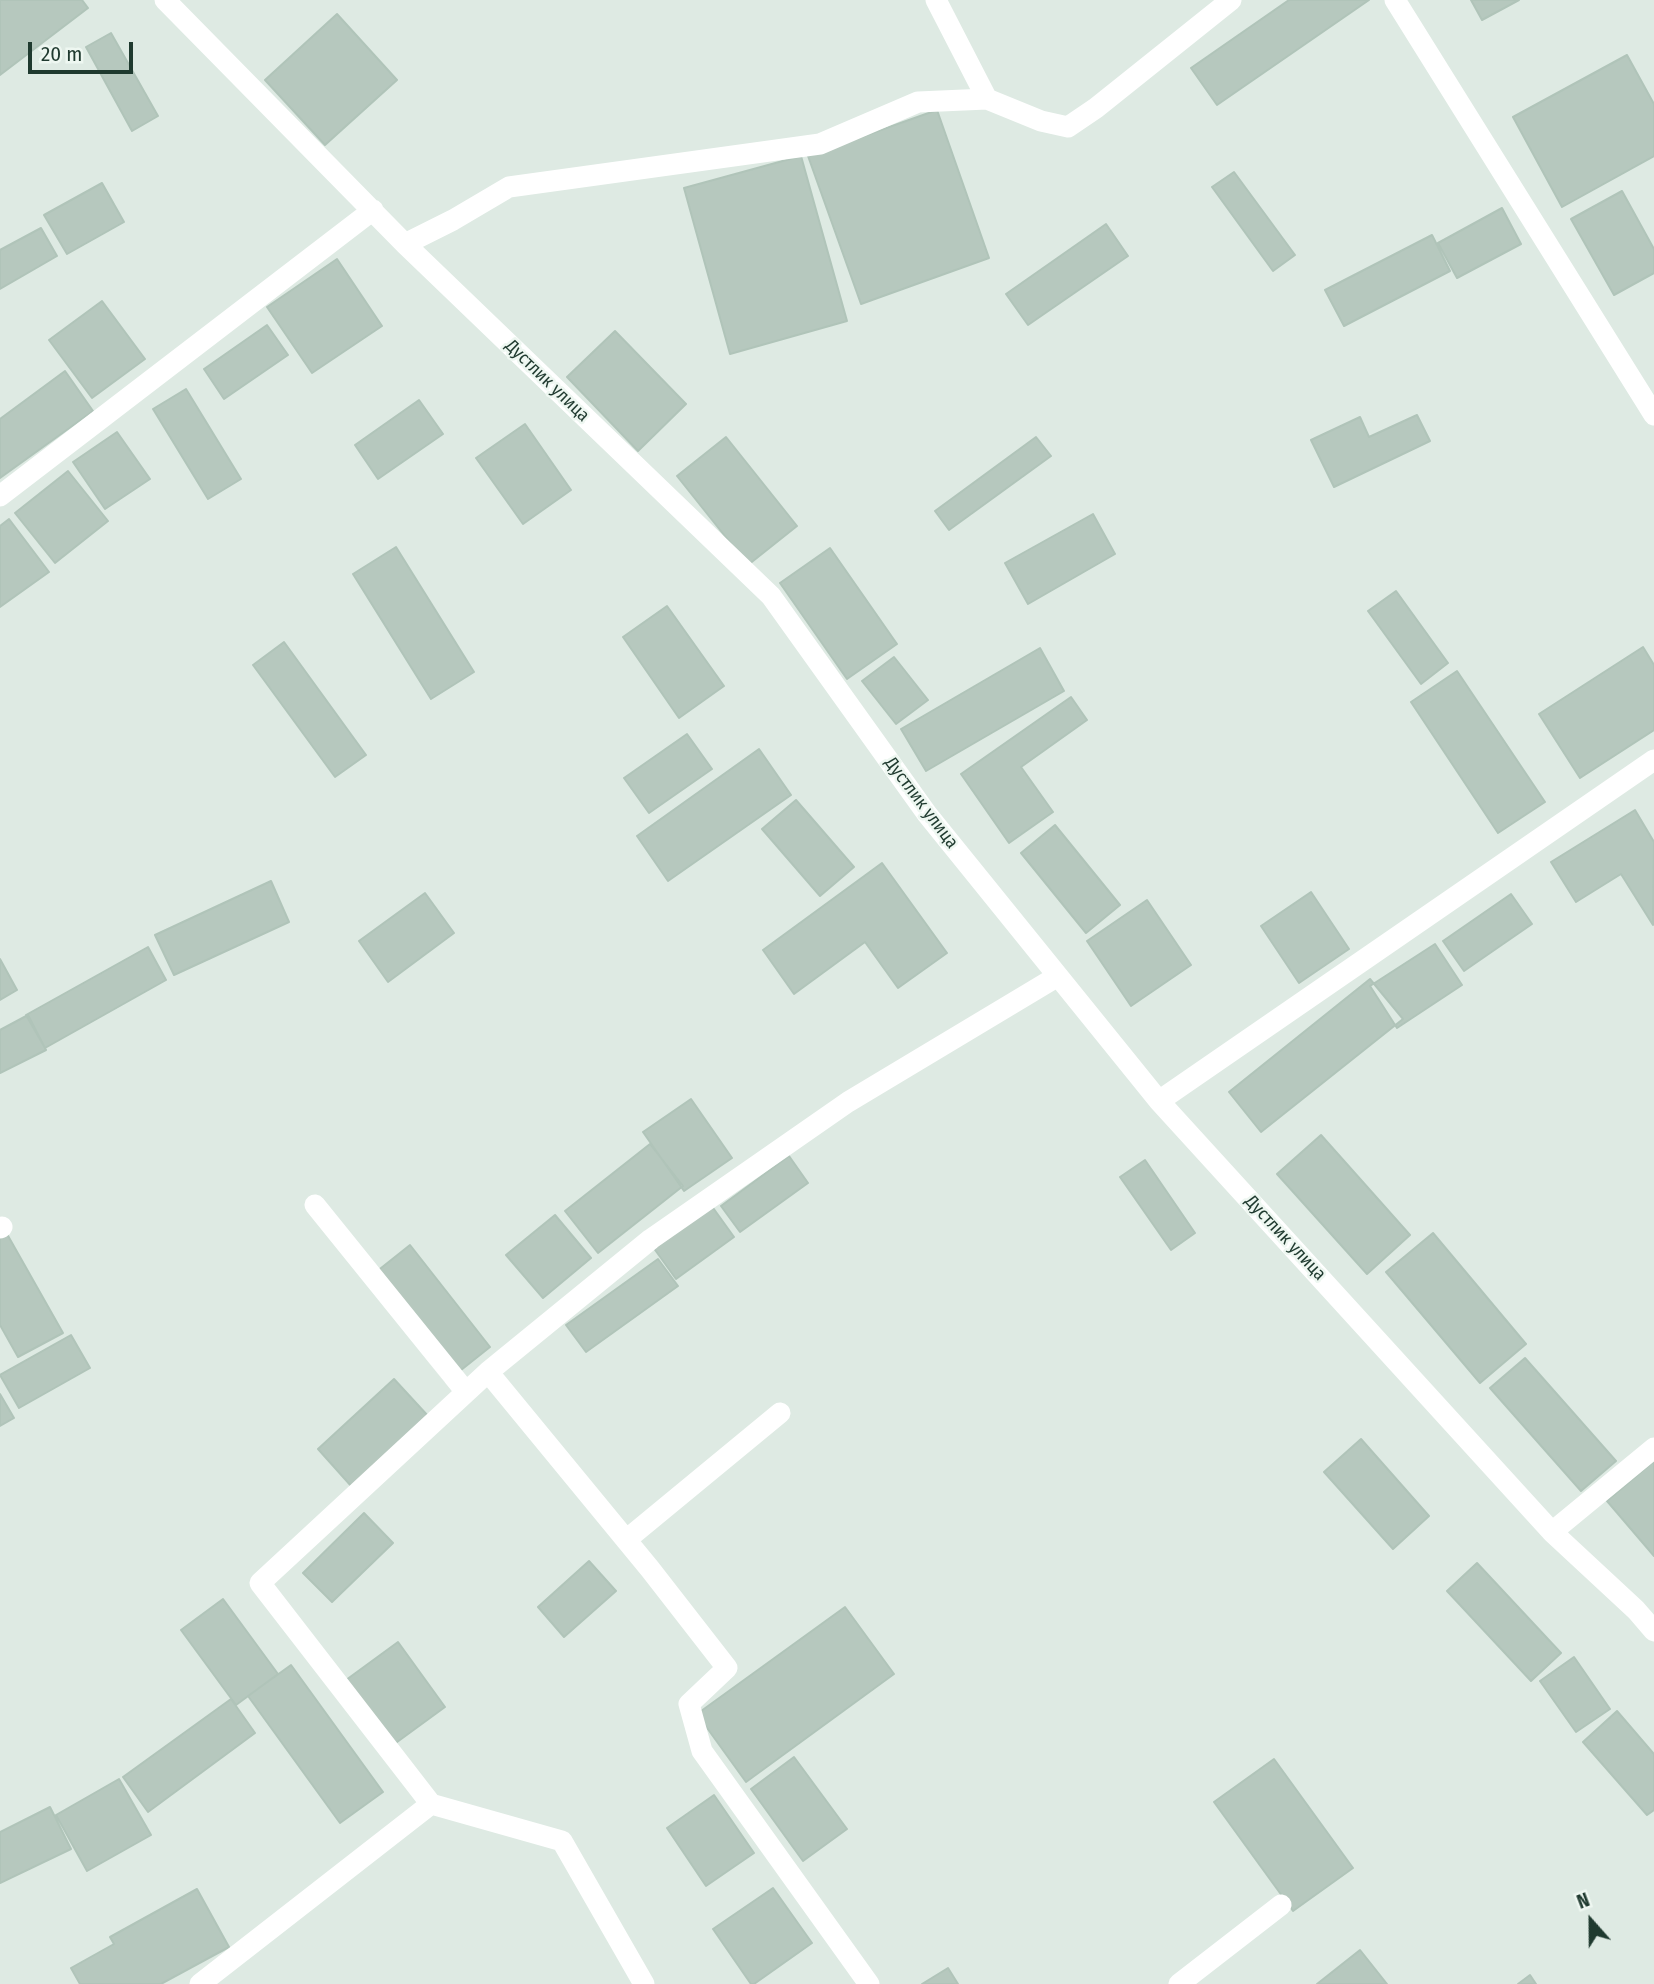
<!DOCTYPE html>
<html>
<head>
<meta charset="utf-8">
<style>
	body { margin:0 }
	#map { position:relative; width:1654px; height:1984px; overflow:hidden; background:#deeae3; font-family:"Fira Sans Condensed",sans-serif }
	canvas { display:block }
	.north { position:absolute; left:1556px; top:1886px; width:70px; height:70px; -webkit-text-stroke:5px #eef7f1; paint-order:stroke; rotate:339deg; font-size:19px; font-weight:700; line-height:28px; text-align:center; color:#1f3a2f }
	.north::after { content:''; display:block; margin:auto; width:24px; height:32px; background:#1f3a2f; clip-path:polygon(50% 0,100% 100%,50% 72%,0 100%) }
	.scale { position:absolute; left:28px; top:42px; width:105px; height:32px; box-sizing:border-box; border:4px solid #1f3a2f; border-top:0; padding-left:9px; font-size:21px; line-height:24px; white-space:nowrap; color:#1f3a2f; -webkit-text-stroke:5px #eef7f1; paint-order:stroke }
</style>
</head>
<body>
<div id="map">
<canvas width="1654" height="1984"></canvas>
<div class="north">N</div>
<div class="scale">20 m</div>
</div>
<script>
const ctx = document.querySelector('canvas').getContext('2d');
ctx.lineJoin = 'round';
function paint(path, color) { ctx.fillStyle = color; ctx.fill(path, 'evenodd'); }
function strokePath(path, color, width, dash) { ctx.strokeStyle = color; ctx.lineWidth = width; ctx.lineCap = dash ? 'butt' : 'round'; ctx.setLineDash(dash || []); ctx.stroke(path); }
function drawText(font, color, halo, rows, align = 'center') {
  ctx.font = font + ' "Fira Sans Condensed",sans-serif'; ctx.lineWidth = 5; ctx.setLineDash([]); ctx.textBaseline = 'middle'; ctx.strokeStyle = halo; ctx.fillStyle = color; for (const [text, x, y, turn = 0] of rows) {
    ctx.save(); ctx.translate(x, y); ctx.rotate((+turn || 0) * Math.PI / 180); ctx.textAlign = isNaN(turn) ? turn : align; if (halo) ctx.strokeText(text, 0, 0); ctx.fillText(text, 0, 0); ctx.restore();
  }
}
const building = new Path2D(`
	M 0,0 L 82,0 L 88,8 L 0,75 Z
	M 1289,0 L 1369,0 L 1217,105 L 1191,68 Z
	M 1471,0 L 1519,0 L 1482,20 Z
	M 337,14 L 397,80 L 325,145 L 265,80 Z
	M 111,33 L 158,116 L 132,131 L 86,47 Z
	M 1627,55 L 1654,104 L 1654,156 L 1562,207 L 1513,117 Z
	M 937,110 L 989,258 L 861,304 L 808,156 Z
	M 801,156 L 847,321 L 730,354 L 684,188 Z
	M 1234,172 L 1295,255 L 1273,271 L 1212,187 Z
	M 102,183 L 124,222 L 67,254 L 44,215 Z
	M 1622,191 L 1654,249 L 1654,273 L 1614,295 L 1571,219 Z
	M 1502,208 L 1521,244 L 1457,278 L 1438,243 Z
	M 1106,224 L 1128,256 L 1028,325 L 1006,294 Z
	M 41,228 L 57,256 L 0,289 L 0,250 Z
	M 1432,235 L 1450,271 L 1344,326 L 1325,290 Z
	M 337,259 L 382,326 L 312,373 L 267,307 Z
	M 102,301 L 145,359 L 92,398 L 49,340 Z
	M 267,325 L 288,355 L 224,399 L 204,369 Z
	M 615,331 L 686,404 L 638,451 L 567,377 Z
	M 65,371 L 93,411 L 0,478 L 0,419 Z
	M 186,389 L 241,479 L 208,499 L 153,409 Z
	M 419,400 L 443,434 L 378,479 L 355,445 Z
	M 1417,415 L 1430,441 L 1334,487 L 1311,440 L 1360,417 L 1369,437 Z
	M 525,424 L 571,490 L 523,524 L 476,458 Z
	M 117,432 L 150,479 L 105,509 L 73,462 Z
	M 726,437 L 797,526 L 748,565 L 677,476 Z
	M 1036,437 L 1051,456 L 949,530 L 935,511 Z
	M 68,471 L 108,521 L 55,563 L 15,513 Z
	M 1093,514 L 1115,554 L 1028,604 L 1005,563 Z
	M 9,519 L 49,572 L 0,607 L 0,526 Z
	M 396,547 L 474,672 L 431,699 L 353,574 Z
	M 830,548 L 897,644 L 847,679 L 780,583 Z
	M 1396,591 L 1448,663 L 1421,684 L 1368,611 Z
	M 667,606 L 724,686 L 679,718 L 623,637 Z
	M 284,642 L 366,755 L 335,777 L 253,665 Z
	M 1643,647 L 1654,665 L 1654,730 L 1580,778 L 1539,714 Z
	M 1040,648 L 1064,691 L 926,771 L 901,729 Z
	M 894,657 L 928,700 L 896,724 L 862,681 Z
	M 1457,671 L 1545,802 L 1498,833 L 1411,702 Z
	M 1071,697 L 1087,720 L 1021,767 L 1053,812 L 1009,843 L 961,774 Z
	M 687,734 L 712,769 L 649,813 L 624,778 Z
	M 759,749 L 791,795 L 668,881 L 637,836 Z
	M 796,800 L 854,867 L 820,896 L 762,829 Z
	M 1635,810 L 1654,842 L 1653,925 L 1621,874 L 1576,902 L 1551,862 Z
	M 1055,825 L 1120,905 L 1086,933 L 1021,853 Z
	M 882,863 L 947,953 L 898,988 L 865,942 L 794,994 L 763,950 Z
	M 271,881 L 289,922 L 174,975 L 155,935 Z
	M 1311,892 L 1349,949 L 1299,983 L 1261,926 Z
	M 425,893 L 454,933 L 388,982 L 359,941 Z
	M 1511,894 L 1532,924 L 1464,971 L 1443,941 Z
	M 1147,900 L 1191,965 L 1131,1006 L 1087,941 Z
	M 1435,944 L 1462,985 L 1397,1028 L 1370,986 Z
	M 148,947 L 166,980 L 45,1048 L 26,1015 Z
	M 0,959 L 17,990 L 0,1000 Z
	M 1370,979 L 1403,1019 L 1261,1132 L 1229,1092 Z
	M 28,1015 L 46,1050 L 0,1073 L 0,1030 Z
	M 691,1099 L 732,1158 L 684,1191 L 643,1132 Z
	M 1321,1135 L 1410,1235 L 1367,1274 L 1277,1174 Z
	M 650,1144 L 683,1186 L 598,1253 L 565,1211 Z
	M 789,1156 L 808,1183 L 740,1232 L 721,1206 Z
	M 1145,1160 L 1195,1233 L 1171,1250 L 1120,1177 Z
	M 711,1205 L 734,1237 L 676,1279 L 653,1247 Z
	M 555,1215 L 591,1258 L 543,1298 L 506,1255 Z
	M 1433,1233 L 1526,1344 L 1480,1383 L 1386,1272 Z
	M 7,1234 L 63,1333 L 18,1357 L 0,1325 L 0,1238 Z
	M 410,1245 L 490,1347 L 446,1382 L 366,1280 Z
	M 658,1259 L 678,1286 L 586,1352 L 566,1325 Z
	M 71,1335 L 90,1368 L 19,1408 L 0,1375 Z
	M 1525,1358 L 1616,1461 L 1581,1491 L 1490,1388 Z
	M 394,1379 L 429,1417 L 352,1487 L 318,1449 Z
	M 0,1394 L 14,1418 L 0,1426 Z
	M 1361,1439 L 1429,1516 L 1393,1549 L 1324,1472 Z
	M 1654,1461 L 1654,1556 L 1607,1501 Z
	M 364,1513 L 393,1543 L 332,1602 L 303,1573 Z
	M 589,1561 L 616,1591 L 564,1637 L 538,1607 Z
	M 1477,1563 L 1561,1653 L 1531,1681 L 1447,1591 Z
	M 223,1599 L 278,1674 L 236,1705 L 181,1630 Z
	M 845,1607 L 894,1674 L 746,1782 L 697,1714 Z
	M 398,1642 L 445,1707 L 393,1745 L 346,1680 Z
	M 1574,1657 L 1610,1709 L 1576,1732 L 1540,1681 Z
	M 291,1665 L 383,1792 L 340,1823 L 248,1696 Z
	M 231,1699 L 255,1733 L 148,1812 L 123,1777 Z
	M 1617,1711 L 1654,1754 L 1654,1810 L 1647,1815 L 1583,1742 Z
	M 794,1757 L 847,1829 L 803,1861 L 751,1789 Z
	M 1274,1759 L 1353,1868 L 1293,1911 L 1214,1802 Z
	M 119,1779 L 151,1835 L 87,1871 L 56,1815 Z
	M 714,1795 L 754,1853 L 706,1886 L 667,1828 Z
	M 50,1807 L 71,1849 L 0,1883 L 0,1832 Z
	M 773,1888 L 812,1943 L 754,1984 L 751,1984 L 713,1929 Z
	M 197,1889 L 229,1947 L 161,1984 L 80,1984 L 71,1968 L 114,1944 L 110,1937 Z
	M 1360,1950 L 1387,1984 L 1317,1984 Z
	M 948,1968 L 958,1984 L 922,1984 Z
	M 1530,1975 L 1536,1984 L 1518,1984 Z`);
paint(building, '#b6c8be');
strokePath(building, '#b0c4b9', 2);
strokePath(new Path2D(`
	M 165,0 L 405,244 L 771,596 L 927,814 L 1159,1101 L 1552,1532 L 1636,1610 L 1654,1631
	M 1395,0 L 1654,415
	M 987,99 L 1041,121 L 1068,127 L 1096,108 L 1231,0
	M 405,244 L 453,220 L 509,187 L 820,144 L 918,102 L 987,99 L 936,0
	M 0,496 L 373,210
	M 1159,1101 L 1654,760
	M 315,1205 L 466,1392
	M 0,1228 L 2,1227
	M 488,1372 L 650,1569 L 727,1668 L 689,1704 L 702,1751 L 869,1984
	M 1552,1532 L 1654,1448
	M 626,1540 L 780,1413
	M 200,1984 L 431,1804
	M 644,1984 L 562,1841 L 431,1804 L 260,1583 L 488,1372 L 651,1239 L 848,1102 L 1058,976
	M 1179,1984 L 1281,1905`), '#fff', 21);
drawText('18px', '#1f3a2f', '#eef7f1', [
	["Дустлик улица",547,381,44],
	["Дустлик улица",921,803,53],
	["Дустлик улица",1285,1238,47]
]);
</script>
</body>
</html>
